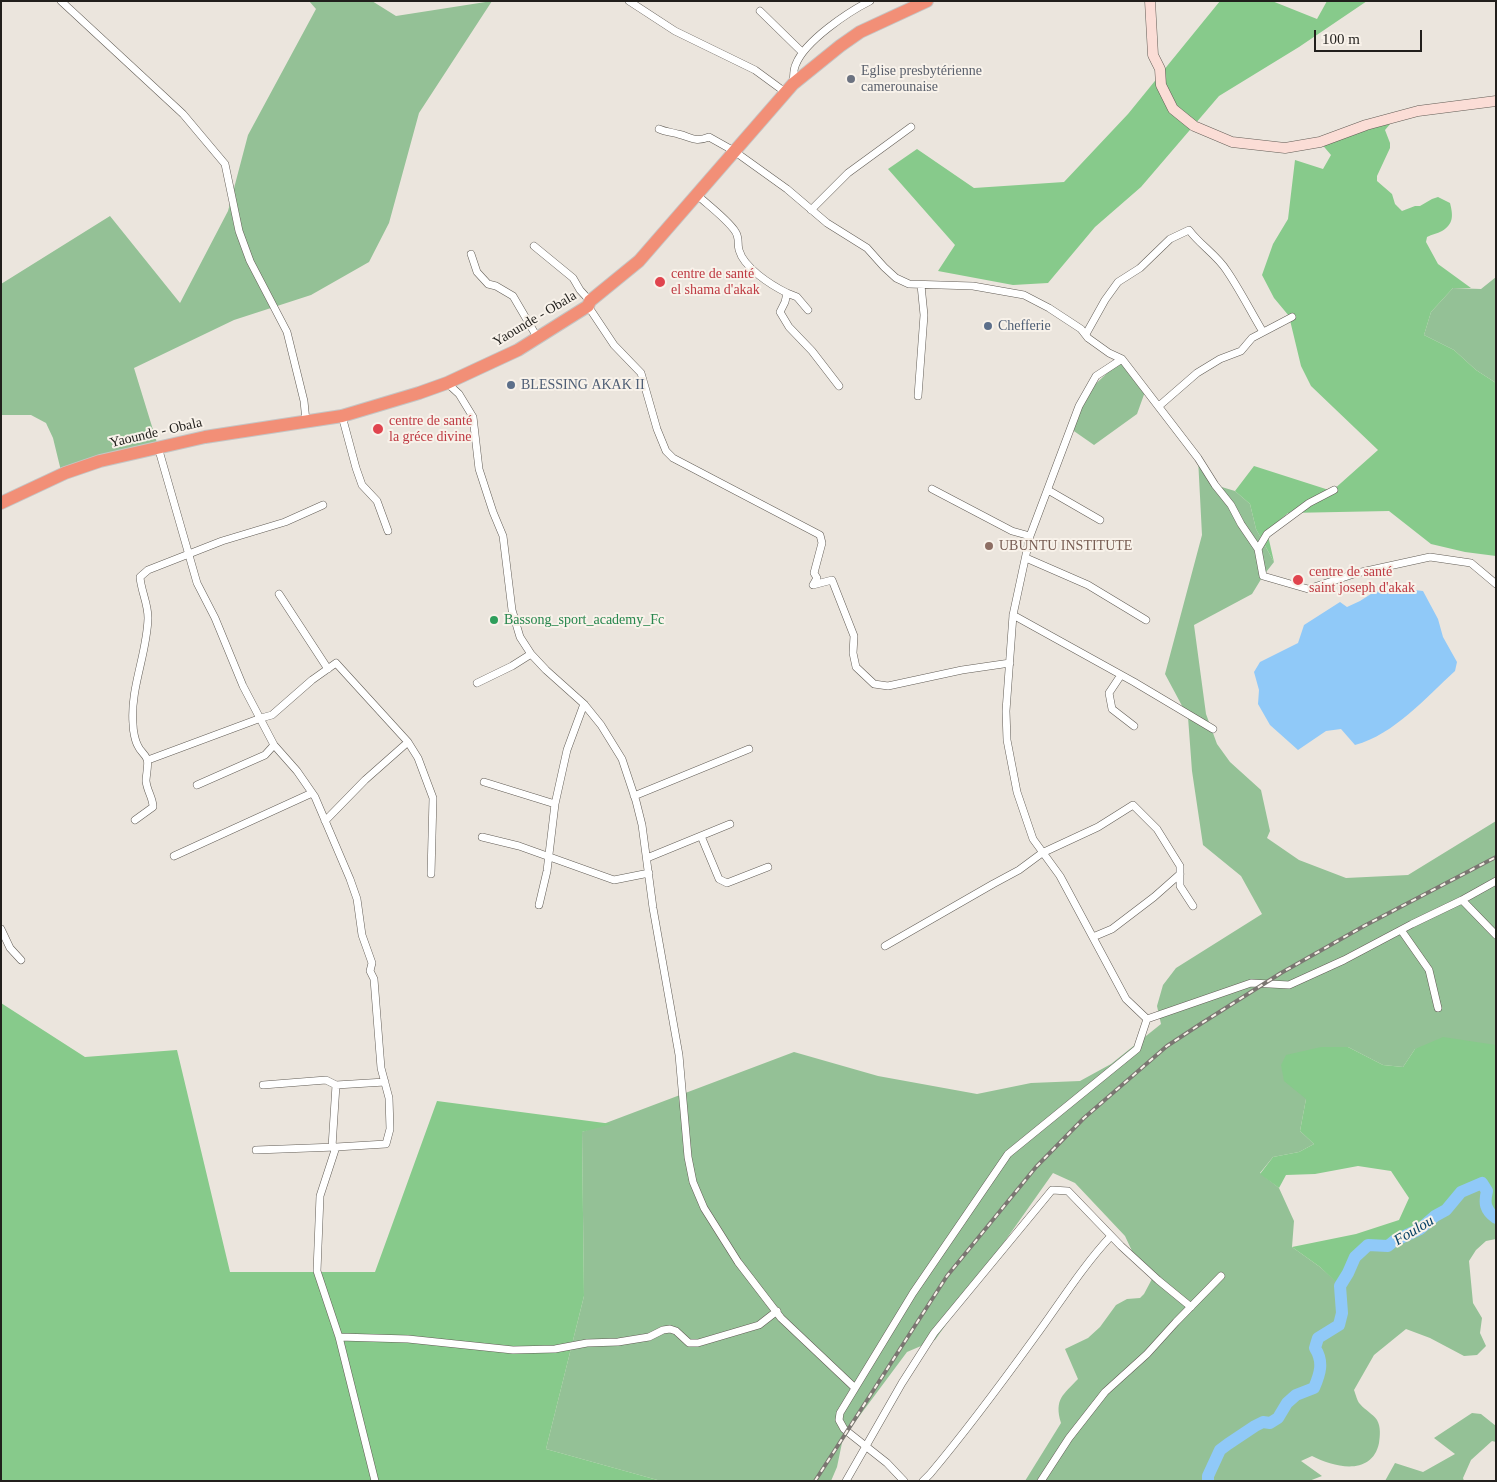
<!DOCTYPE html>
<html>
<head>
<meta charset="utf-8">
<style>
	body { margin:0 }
	#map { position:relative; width:1497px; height:1482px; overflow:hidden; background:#ebe5dd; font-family:"Times New Roman",serif }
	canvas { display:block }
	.frame { position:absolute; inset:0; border:2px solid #211f1c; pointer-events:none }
	.scale { position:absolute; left:1314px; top:30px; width:108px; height:22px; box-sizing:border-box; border:2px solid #211f1c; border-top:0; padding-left:6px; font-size:15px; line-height:18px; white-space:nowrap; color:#211f1c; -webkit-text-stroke:4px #f8f2ea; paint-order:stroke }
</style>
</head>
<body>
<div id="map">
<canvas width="1497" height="1482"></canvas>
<div class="frame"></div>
<div class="scale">100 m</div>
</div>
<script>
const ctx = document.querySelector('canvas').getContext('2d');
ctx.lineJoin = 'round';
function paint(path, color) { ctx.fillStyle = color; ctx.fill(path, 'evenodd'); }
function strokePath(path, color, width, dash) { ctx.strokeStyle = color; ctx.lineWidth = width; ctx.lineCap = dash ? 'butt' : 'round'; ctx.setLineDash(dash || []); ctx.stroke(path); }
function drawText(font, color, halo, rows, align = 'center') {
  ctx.font = font + ' "Times New Roman",serif'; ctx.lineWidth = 4; ctx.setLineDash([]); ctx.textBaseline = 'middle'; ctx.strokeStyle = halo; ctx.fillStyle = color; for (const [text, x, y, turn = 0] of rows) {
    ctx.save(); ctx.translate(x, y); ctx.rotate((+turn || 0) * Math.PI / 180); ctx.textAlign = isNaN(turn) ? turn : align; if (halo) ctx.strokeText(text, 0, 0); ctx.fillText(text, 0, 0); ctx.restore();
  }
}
paint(new Path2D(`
	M 309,1 L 372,1 L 396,16 L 492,1 L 419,113 L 389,223 L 369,262 L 311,295 L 234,320 L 134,368 L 158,446 L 62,475 L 53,438 L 46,423 L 31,415 L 1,415 L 1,284 L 110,216 L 180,303 L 228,211 L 248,135 L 316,9 Z
	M 1496,277 L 1496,383 L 1476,370 L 1454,350 L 1424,335 L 1431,312 L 1453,288 L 1481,289 Z
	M 1122,359 L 1146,389 L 1137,414 L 1094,445 L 1071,429 L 1086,393 Z
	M 1198,458 L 1215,485 L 1235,491 L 1250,504 L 1256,529 L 1274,562 L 1263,576 L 1252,594 L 1194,625 L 1206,714 L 1217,744 L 1230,762 L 1261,790 L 1270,831 L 1267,838 L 1299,860 L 1346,878 L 1408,875 L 1496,821 L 1496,1045 L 1415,1049 L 1403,1067 L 1383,1065 L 1348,1047 L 1306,1099 L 1300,1131 L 1314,1144 L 1299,1152 L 1273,1157 L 1260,1173 L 1279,1188 L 1294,1221 L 1292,1247 L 1320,1267 L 1340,1285 L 1348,1273 L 1355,1257 L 1368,1245 L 1388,1246 L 1394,1241 L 1412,1233 L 1428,1223 L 1435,1216 L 1446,1210 L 1461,1192 L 1482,1183 L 1487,1191 L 1489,1213 L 1496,1218 L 1496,1239 L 1486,1241 L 1476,1250 L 1469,1261 L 1473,1303 L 1482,1318 L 1480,1333 L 1486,1346 L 1477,1355 L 1464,1356 L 1430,1338 L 1406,1329 L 1374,1355 L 1354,1390 C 1356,1395 1357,1401 1360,1404 C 1365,1410 1373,1414 1377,1420 C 1381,1427 1380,1436 1379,1443 C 1372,1476 1335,1468 1312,1456 L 1301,1461 L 1322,1476 L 1309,1481 L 1025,1481 L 1061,1423 C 1054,1399 1063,1395 1078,1379 L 1065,1349 L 1088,1338 L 1100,1327 L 1116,1305 L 1127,1299 L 1140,1298 L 1144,1294 L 1153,1277 L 1132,1251 L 1125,1236 L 1075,1183 L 1053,1173 L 935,1340 L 907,1352 L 843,1438 L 837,1467 L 831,1481 L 661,1481 L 546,1449 L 584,1296 L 582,1132 L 794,1052 L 878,1076 L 977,1094 L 1031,1083 L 1080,1081 L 1111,1064 L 1161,1024 L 1157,1006 L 1163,985 L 1176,968 L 1262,914 L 1241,876 L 1203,845 L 1192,771 L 1188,717 L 1165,674 L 1202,535 Z
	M 1472,1413 L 1481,1414 L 1496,1426 L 1496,1442 L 1492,1441 L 1471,1460 L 1463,1478 L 1464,1481 L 1385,1481 L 1395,1463 L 1423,1472 L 1455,1454 L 1434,1438 Z`), '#94c196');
paint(new Path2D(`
	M 1220,1 L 1272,1 L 1317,19 L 1327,1 L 1367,1 L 1299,47 L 1219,96 L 1141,187 L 1095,227 L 1048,283 L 1013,285 L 938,271 L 955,245 L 888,169 L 917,149 L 974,188 L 1064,182 L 1128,114 Z
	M 1396,117 L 1385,130 L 1390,143 L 1390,148 L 1377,176 L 1377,181 L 1392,194 L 1395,204 L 1402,211 L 1415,206 L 1420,206 L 1432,199 L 1438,197 L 1450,203 C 1453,215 1454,224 1442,231 C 1437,234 1432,234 1427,237 L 1426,242 L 1438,264 L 1471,288 L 1453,288 L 1431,312 L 1424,335 L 1454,350 L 1476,370 L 1496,383 L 1496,556 L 1465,552 L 1431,544 L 1389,511 L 1288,513 L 1267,531 L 1274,562 L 1256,529 L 1250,504 L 1235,491 L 1254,466 L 1332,491 L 1378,450 L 1311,386 L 1301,366 L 1289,316 L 1274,298 L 1262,275 L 1273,244 L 1288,219 L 1295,160 L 1323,169 L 1331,155 L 1320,142 Z
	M 1,1003 L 85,1057 L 177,1050 L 230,1272 L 375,1272 L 437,1101 L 612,1124 L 582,1132 L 584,1296 L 546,1449 L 661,1481 L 1,1481 Z
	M 1443,1037 L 1496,1045 L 1496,1218 C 1485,1210 1484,1203 1487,1191 L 1482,1183 L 1461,1192 L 1446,1210 L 1435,1216 L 1420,1229 L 1394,1241 L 1388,1246 L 1367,1245 L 1355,1257 L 1348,1273 L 1340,1286 L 1320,1267 L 1292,1247 L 1356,1234 L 1399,1220 L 1409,1198 L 1391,1171 L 1358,1166 L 1315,1174 L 1286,1175 L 1279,1188 L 1260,1174 L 1273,1157 L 1299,1152 L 1314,1144 L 1300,1131 L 1306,1099 L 1284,1081 L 1281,1065 L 1286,1055 L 1321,1047 L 1348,1047 L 1383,1065 L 1403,1067 L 1415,1049 Z`), '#87ca8b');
paint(new Path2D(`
	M 1397,588 L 1423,591 L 1438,619 L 1443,637 L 1457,662 L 1455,671 C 1425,698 1395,734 1355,745 L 1341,729 L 1326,731 L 1298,750 L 1270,725 L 1258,704 L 1259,690 L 1254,672 L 1260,662 L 1298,643 L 1304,625 L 1340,602 L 1347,607 L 1360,601 L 1374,592 Z`), '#90c9f8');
strokePath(new Path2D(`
	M 1208,1481 L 1208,1476 L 1220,1450 L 1228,1444 L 1255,1426 L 1263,1422 L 1270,1423 L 1278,1418 L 1287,1403 L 1296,1395 L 1314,1388 C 1320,1374 1324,1362 1315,1348 L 1318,1338 L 1339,1325 L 1342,1313 L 1340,1286 L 1348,1273 L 1355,1257 L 1368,1245 L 1388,1246 L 1394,1241 L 1420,1229 L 1435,1216 L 1446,1210 L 1461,1192 L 1482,1183 L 1487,1191 C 1484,1203 1485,1210 1496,1218`), '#90c9f8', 12);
const street = new Path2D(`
	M 61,1 L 183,114 L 225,164 L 239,231 L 250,261 L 287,332 L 304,401 L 306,421
	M 629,1 L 675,31 L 755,70 L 785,92
	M 760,11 L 802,52
	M 793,83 C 794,77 793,69 796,64 C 805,41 848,12 870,1
	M 659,129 C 666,132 671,132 678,134 C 692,137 694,143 709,137 L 734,151 L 787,189 L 827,223 L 867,248 L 884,267 L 896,278 L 909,284 L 973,286 L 1024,295 L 1049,308 L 1081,329 L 1088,338 L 1109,353 L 1122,359 L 1198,458 L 1215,485 L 1231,505 L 1241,524 L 1258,549 L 1263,576 L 1308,589 L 1357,573 L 1430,557 L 1471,563 L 1496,584
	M 696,194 C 708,205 727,219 735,231 C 740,238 737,243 739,250 C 744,268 771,285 787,293 L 785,302 L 780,312 L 789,327 L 812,351 L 839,386
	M 811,210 L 848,173 L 911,127
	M 534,246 L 573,278 L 580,290 L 590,301
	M 471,254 L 477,272 L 488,284 L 496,286 L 513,296 L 537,337
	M 787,293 L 797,297 L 808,310
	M 588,306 L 614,345 L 641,373 L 657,429 L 666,451 L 673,458 L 820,535 L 822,543 L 814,573 L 817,578 L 813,585 L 832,580 L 854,636 L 853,653 L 856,667 L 874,684 L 888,686 L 962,670 L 1010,663
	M 1086,334 L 1105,300 L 1118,282 L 1140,268 L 1170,239 L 1189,230 C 1200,245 1217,255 1227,271 C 1240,290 1251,312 1263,332
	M 1122,359 L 1096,376 L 1079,406 L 1030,536 L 1013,615 L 1006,711 L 1007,740 L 1017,792 L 1033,839 L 1060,876 L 1126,999 L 1147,1019
	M 447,383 L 459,394 L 473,417 L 479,469 L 493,512 L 503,536 L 512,610 L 520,637 L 531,654 L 546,670 L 584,704 L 601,725 L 622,759 L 636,801 L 642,825 L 653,908 L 679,1055 L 688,1157 L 693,1182 L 704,1208 L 738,1262 L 781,1318 L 855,1388
	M 918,396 L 924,315 L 921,285
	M 1159,406 L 1197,373 L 1220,359 L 1241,351 L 1252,338 L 1292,317
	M 342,416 L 356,468 L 362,485 L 377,501 L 388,531
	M 158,447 L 197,583 L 215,618 L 243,686 L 274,745 L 297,771 L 315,797 L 350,879 L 357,899 L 362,935 L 372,963 L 370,971 L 374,979 L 381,1068 L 389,1098 L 390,1129 L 386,1144 L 336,1147 L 320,1196 L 317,1271 L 339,1337 L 375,1481
	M 932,489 L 1012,531 L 1030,536
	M 1048,490 L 1100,520
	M 1258,549 L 1267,534 L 1309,503 L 1334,490
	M 1026,558 L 1088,585 L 1146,620
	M 279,594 L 328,669
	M 1013,615 L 1134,682 L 1213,729
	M 1121,675 L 1109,693 L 1112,709 L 1134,726
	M 477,683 L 512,666 L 531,654
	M 148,760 L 261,718 L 272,715 L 312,680 L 336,663 L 408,742 L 418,758 L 433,798 L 431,874
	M 484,782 L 555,804
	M 197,785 L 265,755 L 274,745
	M 634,796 L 749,749
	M 135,820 L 153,807 C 153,798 147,791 146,781 C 146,775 149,764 147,759 C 145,754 140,751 138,746 C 135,741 133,730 133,724 C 130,688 147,654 148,618 C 148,603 141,591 140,577 L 148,570 L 222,541 L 285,522 L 323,505
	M 325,821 L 365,780 L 408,742
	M 701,836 L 719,879 L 727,883 L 768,867
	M 482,837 L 519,846 L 614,880 L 649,873
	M 174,856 L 312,793
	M 647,858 L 730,824
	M 1462,900 L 1496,881
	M 539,905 L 547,871 L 555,804 L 567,750 L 584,704
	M 1,929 L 10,948 L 21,960
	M 1401,930 L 1429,970 L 1438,1008
	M 1093,937 L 1112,929 L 1154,897 L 1180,874
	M 885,946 L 993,884 L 1019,870 L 1042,853 L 1098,827 L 1133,805 L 1157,829 L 1180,866 L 1180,886 L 1193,906
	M 1147,1019 L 1251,983 L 1289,985 L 1344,960 L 1412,924 L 1462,900 L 1496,935
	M 263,1085 L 326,1080 L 336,1085 L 385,1082
	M 332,1147 L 336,1085
	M 256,1150 L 336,1147
	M 339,1337 L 408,1339 L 513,1350 L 555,1349 L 587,1343 L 618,1342 L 649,1337 L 663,1330 L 670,1329 L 676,1331 L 689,1343 L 698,1343 L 759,1325 L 777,1311
	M 846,1481 L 902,1383 L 934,1333 L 1052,1190 L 1068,1191 L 1121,1246 L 1158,1280 L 1191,1307
	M 904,1481 L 887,1463 L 844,1429 L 839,1420 L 840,1413 L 913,1293 L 1008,1154 L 1137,1049 L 1147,1019
	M 923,1481 L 930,1474 C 967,1430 1001,1384 1035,1337 C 1060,1303 1082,1267 1111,1236
	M 1041,1481 L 1069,1438 L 1105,1392 L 1147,1354 L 1176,1322 L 1221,1276`);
const secondary = new Path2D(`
	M 1150,1 L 1153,55 L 1160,69 L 1161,85 L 1173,109 L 1194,126 L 1232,142 L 1285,148 L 1320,142 L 1366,125 L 1418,111 L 1496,101`);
const highway = new Path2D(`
	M 1,503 L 65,473 L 100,461 L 205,437 L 342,416 L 419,393 L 447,383 L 518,350 L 588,306 L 590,301 L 639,261 L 793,84 L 840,46 L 860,32 L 927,1`);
strokePath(street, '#625d56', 8);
strokePath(secondary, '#625d56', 11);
strokePath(highway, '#c5c5c4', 14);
strokePath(street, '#fff', 7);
strokePath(secondary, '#fbddd6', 10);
strokePath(highway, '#f28f77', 12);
const rail = new Path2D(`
	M 815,1481 L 947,1276 L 1036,1167 L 1084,1118 L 1167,1046 L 1202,1023 L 1281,973 L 1364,926 L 1496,857`);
strokePath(rail, '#7a7671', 4);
strokePath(rail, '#f8f2ea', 2, [5.5]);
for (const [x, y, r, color] of [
	[851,79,5,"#6b7280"],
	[660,282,6,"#e0444e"],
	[988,326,5,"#5c6f8a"],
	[511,385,5,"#5c6f8a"],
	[378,429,6,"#e0444e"],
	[989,546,5,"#8d6e63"],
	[1298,580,6,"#e0444e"],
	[494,620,5,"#2e9e5b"]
]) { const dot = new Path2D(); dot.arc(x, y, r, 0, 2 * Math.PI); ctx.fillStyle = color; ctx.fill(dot); strokePath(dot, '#f8f2ea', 2); }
drawText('14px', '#5b616d', '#f8f2ea', [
	["Eglise presbytérienne",861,71],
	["camerounaise",861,87]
], 'left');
drawText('14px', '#be3a42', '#f8f2ea', [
	["centre de santé",671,274],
	["el shama d'akak",671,290],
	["centre de santé",389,421],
	["la gréce divine",389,437],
	["centre de santé",1309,572],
	["saint joseph d'akak",1309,588]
], 'left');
drawText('14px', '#211f1c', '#f8f2ea', [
	["Yaounde - Obala",535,319,-31],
	["Yaounde - Obala",156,433,-13]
]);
drawText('14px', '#4e5e75', '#f8f2ea', [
	["Chefferie",998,326],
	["BLESSING AKAK II",521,385]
], 'left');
drawText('14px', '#785e54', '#f8f2ea', [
	["UBUNTU INSTITUTE",999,546]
], 'left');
drawText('14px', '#27864d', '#f8f2ea', [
	["Bassong_sport_academy_Fc",504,620]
], 'left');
drawText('italic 15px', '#043f64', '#f8f2ea', [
	["Foulou",1414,1231,-31]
]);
</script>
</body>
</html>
